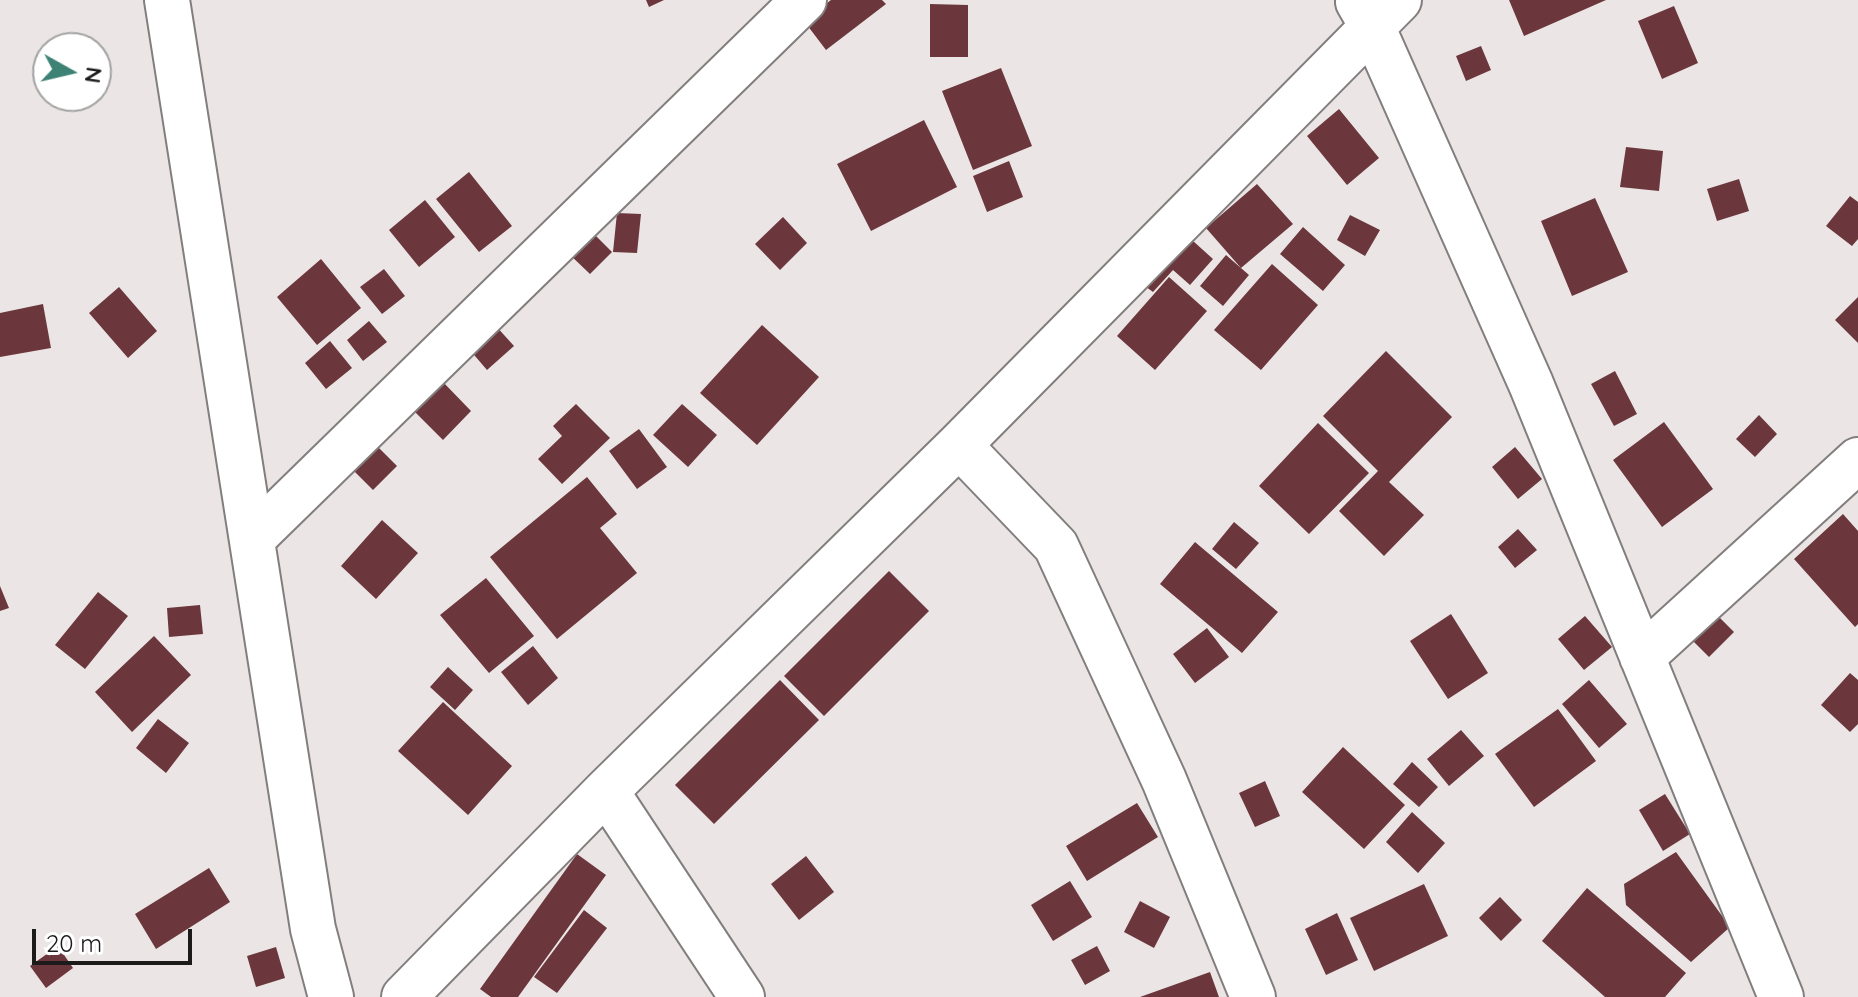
<!DOCTYPE html>
<html>
<head>
<meta charset="utf-8">
<style>
	body { margin:0 }
	#map { position:relative; width:1858px; height:997px; overflow:hidden; background:#ebe5e5; font-family:Quicksand,sans-serif }
	canvas { display:block }
	.north { position:absolute; left:32px; top:32px; width:80px; height:80px; box-sizing:border-box; background:#fff; border:2px solid #a4a3a3; border-radius:50%; rotate:98deg; font-size:22px; font-weight:700; line-height:32px; text-align:center; color:#1c1a1a }
	.north::after { content:''; display:block; margin:auto; width:28px; height:36px; background:#3e8275; clip-path:polygon(50% 0,100% 100%,50% 72%,0 100%) }
	.scale { position:absolute; left:32px; top:929px; width:160px; height:36px; box-sizing:border-box; border:4px solid #1c1a1a; border-top:0; padding-left:10px; font-size:24px; line-height:28px; white-space:nowrap; color:#1c1a1a; -webkit-text-stroke:6px #fff; paint-order:stroke }
</style>
</head>
<body>
<div id="map">
<canvas width="1858" height="997"></canvas>
<div class="north">N</div>
<div class="scale">20 m</div>
</div>
<script>
const ctx = document.querySelector('canvas').getContext('2d');
ctx.lineJoin = 'round';
function paint(path, color) { ctx.fillStyle = color; ctx.fill(path, 'evenodd'); }
function strokePath(path, color, width, dash) { ctx.strokeStyle = color; ctx.lineWidth = width; ctx.lineCap = dash ? 'butt' : 'round'; ctx.setLineDash(dash || []); ctx.stroke(path); }
paint(new Path2D(`
	M 646,0 L 664,0 L 649,7 Z
	M 831,0 L 882,0 L 886,4 L 826,50 L 804,21 Z
	M 1509,0 L 1606,0 L 1524,36 Z
	M 930,4 L 968,5 L 968,57 L 930,57 Z
	M 1674,6 L 1698,63 L 1662,79 L 1638,21 Z
	M 1481,46 L 1491,70 L 1466,81 L 1456,56 Z
	M 1001,68 L 1032,146 L 973,170 L 942,91 Z
	M 1339,109 L 1379,158 L 1347,185 L 1307,136 Z
	M 924,120 L 957,187 L 871,231 L 837,164 Z
	M 1626,147 L 1663,151 L 1659,191 L 1620,187 Z
	M 1009,161 L 1023,197 L 987,212 L 973,176 Z
	M 469,172 L 512,226 L 479,252 L 436,199 Z
	M 1739,179 L 1749,211 L 1717,221 L 1707,189 Z
	M 1257,184 L 1293,224 L 1241,268 L 1206,228 Z
	M 1850,196 L 1858,202 L 1858,239 L 1852,246 L 1826,226 Z
	M 1595,198 L 1628,272 L 1572,296 L 1541,221 Z
	M 425,200 L 455,237 L 419,267 L 389,230 Z
	M 617,213 L 641,214 L 637,253 L 613,252 Z
	M 1350,215 L 1380,230 L 1365,256 L 1337,240 Z
	M 783,217 L 807,243 L 780,270 L 755,244 Z
	M 1303,227 L 1345,265 L 1323,291 L 1280,254 Z
	M 591,231 L 612,252 L 590,274 L 568,253 Z
	M 1182,231 L 1213,259 L 1190,285 L 1173,270 L 1153,292 L 1138,281 Z
	M 1226,255 L 1249,275 L 1223,306 L 1200,286 Z
	M 321,259 L 361,308 L 317,345 L 277,297 Z
	M 1272,264 L 1318,305 L 1261,370 L 1214,330 Z
	M 384,269 L 405,296 L 382,314 L 360,287 Z
	M 1169,277 L 1207,311 L 1155,370 L 1117,336 Z
	M 119,287 L 157,331 L 128,358 L 89,313 Z
	M 1858,297 L 1858,343 L 1835,320 Z
	M 43,304 L 51,348 L 0,357 L 0,313 Z
	M 369,321 L 387,342 L 363,361 L 347,340 Z
	M 495,325 L 514,346 L 487,370 L 469,349 Z
	M 762,325 L 819,377 L 757,445 L 700,393 Z
	M 330,341 L 352,368 L 326,389 L 305,363 Z
	M 1386,351 L 1452,417 L 1389,482 L 1424,515 L 1384,556 L 1339,511 L 1378,471 L 1323,416 Z
	M 1615,371 L 1637,414 L 1614,426 L 1591,384 Z
	M 443,382 L 471,411 L 443,440 L 414,411 Z
	M 576,404 L 610,438 L 562,484 L 538,459 L 562,436 L 553,426 Z
	M 682,404 L 717,435 L 688,467 L 653,435 Z
	M 1759,415 L 1777,434 L 1755,457 L 1736,439 Z
	M 1664,422 L 1713,489 L 1662,527 L 1613,460 Z
	M 1318,423 L 1369,473 L 1309,534 L 1259,486 Z
	M 639,429 L 667,467 L 637,489 L 609,451 Z
	M 377,446 L 397,466 L 373,490 L 353,470 Z
	M 1515,447 L 1542,479 L 1518,499 L 1492,467 Z
	M 587,477 L 617,514 L 600,528 L 637,573 L 557,639 L 490,557 Z
	M 1843,514 L 1858,531 L 1858,624 L 1855,627 L 1794,559 Z
	M 382,520 L 418,553 L 376,599 L 341,566 Z
	M 1234,522 L 1259,543 L 1236,569 L 1212,549 Z
	M 1518,529 L 1537,550 L 1515,568 L 1498,547 Z
	M 1195,542 L 1278,612 L 1242,653 L 1160,584 Z
	M 889,571 L 929,611 L 824,716 L 784,676 Z
	M 486,578 L 534,636 L 489,673 L 440,615 Z
	M 0,586 L 9,608 L 0,611 Z
	M 98,592 L 128,616 L 85,669 L 55,645 Z
	M 200,605 L 203,634 L 169,637 L 167,608 Z
	M 1712,610 L 1734,632 L 1709,657 L 1687,635 Z
	M 1451,614 L 1488,673 L 1448,699 L 1410,641 Z
	M 1585,616 L 1612,647 L 1584,670 L 1558,639 Z
	M 1207,628 L 1229,657 L 1195,683 L 1173,654 Z
	M 154,636 L 191,675 L 132,732 L 95,692 Z
	M 533,646 L 558,678 L 528,705 L 501,672 Z
	M 448,667 L 473,690 L 455,710 L 430,687 Z
	M 1850,673 L 1858,680 L 1858,724 L 1850,732 L 1821,705 Z
	M 780,680 L 819,720 L 714,824 L 675,785 Z
	M 1589,680 L 1627,724 L 1599,748 L 1562,704 Z
	M 443,702 L 512,766 L 468,815 L 398,751 Z
	M 1558,709 L 1596,761 L 1534,807 L 1495,754 Z
	M 158,719 L 189,743 L 166,773 L 136,748 Z
	M 1461,730 L 1484,756 L 1449,786 L 1427,759 Z
	M 1343,747 L 1405,805 L 1364,849 L 1302,792 Z
	M 1412,762 L 1438,787 L 1419,807 L 1393,784 Z
	M 1265,781 L 1280,816 L 1255,827 L 1239,793 Z
	M 1665,794 L 1690,834 L 1663,851 L 1639,810 Z
	M 1137,803 L 1158,837 L 1087,881 L 1066,846 Z
	M 1412,812 L 1445,843 L 1418,873 L 1386,842 Z
	M 1676,852 L 1730,927 L 1691,962 L 1626,905 L 1624,884 Z
	M 577,854 L 606,875 L 518,997 L 491,997 L 480,989 Z
	M 806,856 L 834,892 L 799,920 L 771,884 Z
	M 209,868 L 230,902 L 156,949 L 135,914 Z
	M 1070,881 L 1092,917 L 1053,941 L 1031,905 Z
	M 1424,884 L 1448,936 L 1374,971 L 1350,918 Z
	M 1587,888 L 1686,973 L 1665,997 L 1605,997 L 1542,941 Z
	M 1500,897 L 1522,920 L 1501,941 L 1479,918 Z
	M 1140,901 L 1170,917 L 1154,948 L 1124,932 Z
	M 584,910 L 607,928 L 557,993 L 534,977 Z
	M 1337,913 L 1358,960 L 1326,975 L 1305,929 Z
	M 58,946 L 73,968 L 46,988 L 30,966 Z
	M 1097,946 L 1110,971 L 1085,985 L 1071,960 Z
	M 276,947 L 285,978 L 256,987 L 247,956 Z
	M 1210,972 L 1219,997 L 1140,997 Z`), '#6b373c');
const minor = new Path2D(`
	M 1358,2 L 1372,26 L 1531,384 L 1781,997
	M 959,445 L 1056,546 L 1164,780 L 1253,997
	M 253,538 L 804,0
	M 1642,657 L 1858,460
	M 606,791 L 742,997
	M 404,997 L 606,791 L 959,445 L 1399,0`);
const tertiary = new Path2D(`
	M 167,0 L 313,929 L 331,997`);
strokePath(minor, '#837e7e', 48);
strokePath(tertiary, '#837e7e', 48);
strokePath(minor, '#fff', 44);
strokePath(tertiary, '#fff', 44);
</script>
</body>
</html>
